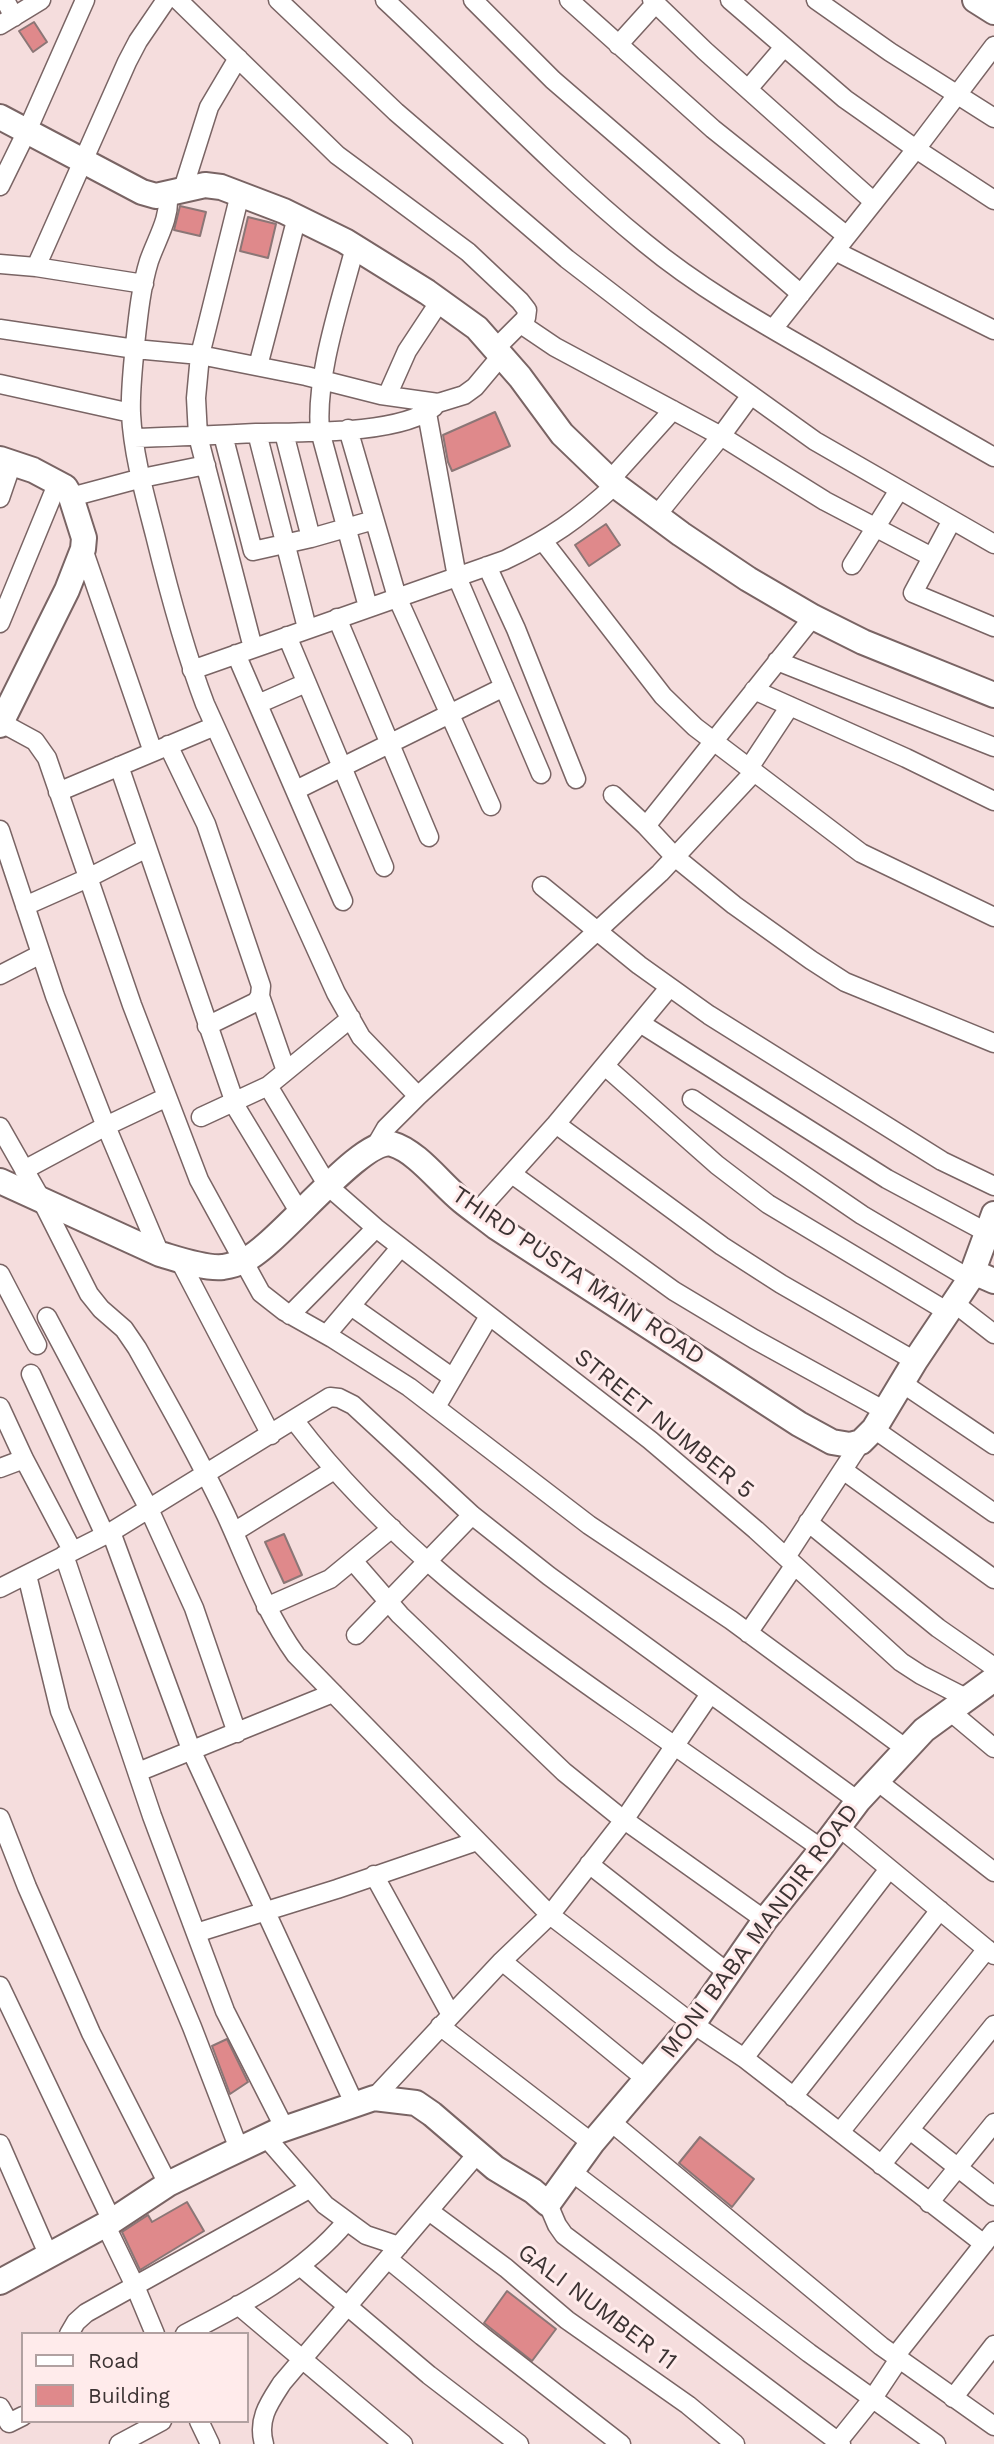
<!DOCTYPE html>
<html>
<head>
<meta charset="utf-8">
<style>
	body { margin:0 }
	#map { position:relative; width:994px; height:2444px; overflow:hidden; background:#f5dddd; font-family:"Work Sans",sans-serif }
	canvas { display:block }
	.legend { position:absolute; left:21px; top:2332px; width:228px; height:91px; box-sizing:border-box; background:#ffebeb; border:2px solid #b1a1a1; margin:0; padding:9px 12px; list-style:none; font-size:21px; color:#3c3333 }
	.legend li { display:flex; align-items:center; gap:14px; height:35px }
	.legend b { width:35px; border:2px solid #b1a1a1 }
</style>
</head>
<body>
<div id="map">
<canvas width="994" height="2444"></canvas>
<ul class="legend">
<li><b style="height:9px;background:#fff"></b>Road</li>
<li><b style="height:19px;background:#df898b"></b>Building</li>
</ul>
</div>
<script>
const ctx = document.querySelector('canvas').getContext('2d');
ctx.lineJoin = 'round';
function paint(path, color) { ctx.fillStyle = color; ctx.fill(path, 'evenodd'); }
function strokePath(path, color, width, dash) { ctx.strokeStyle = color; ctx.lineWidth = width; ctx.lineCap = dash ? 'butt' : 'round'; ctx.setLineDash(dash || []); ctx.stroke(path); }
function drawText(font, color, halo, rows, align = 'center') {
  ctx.font = font + ' "Work Sans",sans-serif'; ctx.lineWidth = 6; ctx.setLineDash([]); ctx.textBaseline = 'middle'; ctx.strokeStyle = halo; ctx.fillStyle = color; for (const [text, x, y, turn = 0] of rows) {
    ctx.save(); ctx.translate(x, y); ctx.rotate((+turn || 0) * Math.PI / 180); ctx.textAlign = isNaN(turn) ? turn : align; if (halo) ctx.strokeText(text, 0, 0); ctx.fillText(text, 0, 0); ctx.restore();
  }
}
const building = new Path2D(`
	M 34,22 L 47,42 L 33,52 L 19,31 Z
	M 180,206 L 206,212 L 200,236 L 174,230 Z
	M 248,217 L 276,224 L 268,258 L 240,251 Z
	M 495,412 L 510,446 L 452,471 L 448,462 L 443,435 Z
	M 606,524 L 620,545 L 589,566 L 575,545 Z
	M 284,1534 L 302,1575 L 284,1583 L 265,1542 Z
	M 227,2039 L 248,2082 L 230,2094 L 212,2046 Z
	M 700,2137 L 754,2179 L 732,2207 L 679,2163 Z
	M 187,2202 L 204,2231 L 140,2270 L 122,2232 L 148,2215 L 152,2222 Z
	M 507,2291 L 556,2329 L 532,2361 L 484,2323 Z`);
paint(building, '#df898b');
strokePath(building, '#8b7676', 2);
const street = new Path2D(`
	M 5,0 L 14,17
	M 178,0 L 337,155 L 468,252 L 520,301 L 527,310 L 526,318 L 495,349
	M 278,0 L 396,112 L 567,259 L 645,319 L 815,441 L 994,544
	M 385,0 C 472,81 553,168 645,243 C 697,286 756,320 814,353 C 874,388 934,423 994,457
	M 473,0 L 553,80 L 801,294
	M 569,0 L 713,129 L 847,236
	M 652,0 L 705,51 L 874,202
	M 730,0 L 845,99 L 916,149 L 994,200
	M 816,0 L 890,52 L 994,118
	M 0,25 L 41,0
	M 618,45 L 656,3
	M 748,89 L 784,47
	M 0,186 L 27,131 L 85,0
	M 183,189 L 209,107 L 238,58
	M 240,194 L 200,355 L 196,398 L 198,436 L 253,648
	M 168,195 C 170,219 157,238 149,261 C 141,287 138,317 135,345 C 133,367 130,392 131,414 C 133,454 145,496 155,535 C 169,592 184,649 205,704 L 336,993 L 361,1037 L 418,1096
	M 355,247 C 341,301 315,376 320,431 L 368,607
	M 835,251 L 994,330
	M 0,264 L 36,267 L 144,284
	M 36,267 L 127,62 L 138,41 L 166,0
	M 521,324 L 555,347 L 721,436 L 825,501 L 932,557
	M 0,329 L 135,349 L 200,355 L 306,376 L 381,395 L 438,403 L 464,395 L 475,387 L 501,356
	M 773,329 L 916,149 L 994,46
	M 258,366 L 297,217
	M 0,384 L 131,413
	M 387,396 L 407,351 L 440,301
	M 427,413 L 457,577 L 541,774
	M 348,429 L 397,597 L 491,806
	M 257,433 L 307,628
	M 284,433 L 311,538 L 374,520
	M 223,435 L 253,551 L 311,538
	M 134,438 C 175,437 215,435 256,433 C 300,432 401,435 434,407
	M 610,480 L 673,410
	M 71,497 L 142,478 L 206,465
	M 0,498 L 12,463
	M 656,516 L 721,436 L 751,395
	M 952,520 L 913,593 L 994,627
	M 543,541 L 663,696 L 695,727 L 861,853 L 994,917
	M 83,549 L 153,752
	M 852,565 L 899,490
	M 487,566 L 516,629 L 576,779
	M 813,617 L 646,826 L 675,857 L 734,905 L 811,960 L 845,982 L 994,1043
	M 337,618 L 429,837
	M 0,623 L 58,482
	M 287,636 L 384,867
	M 236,654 L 343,901
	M 777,661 L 994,747
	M 192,670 L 505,560 C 551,538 578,519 615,485
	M 754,690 L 906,758 L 994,801
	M 258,704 L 306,683
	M 0,722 L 35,741 L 47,758 L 132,1005 L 199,1180 L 261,1293 L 284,1311 L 332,1338 L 409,1387 L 589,1525 L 731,1620 L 905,1748
	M 168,745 L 206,824 L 261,986 L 260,996 L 256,1002 L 207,1026
	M 119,766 L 237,1109 L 300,1213
	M 749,768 L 790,706
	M 296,790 L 504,687
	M 58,792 L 215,726
	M 613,795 L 646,826
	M 0,830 L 55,996 L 103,1119 L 160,1254
	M 542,886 L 639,965 L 709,1015 L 942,1161 L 994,1186
	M 25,906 L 88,878 L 147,848
	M 0,975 L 41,954
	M 260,996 L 286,1071
	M 351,1018 L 268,1086 L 328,1186 L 376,1228 L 650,1440 L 756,1530 L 901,1662 L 921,1675 L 968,1699
	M 640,1023 L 887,1179 L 986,1232
	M 605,1066 L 717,1165 L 768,1204 L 948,1312
	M 692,1099 L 862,1215 L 970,1279
	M 201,1117 L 268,1086
	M 556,1124 L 722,1246 L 781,1284 L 915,1361
	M 0,1127 L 41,1199 L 89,1294 L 101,1309 L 124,1329 L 137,1348 C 168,1403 199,1458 226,1515 C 248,1563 265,1612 296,1655 L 550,1915 L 693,2024 L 744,2058 L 984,2244
	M 375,1147 L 386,1128 L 418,1096 L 660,873 L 754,772
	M 24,1170 L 106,1126 L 167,1097
	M 512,1174 L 674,1291 L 754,1339 L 885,1411
	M 477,1212 L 556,1124 L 669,988
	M 180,1261 L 271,1435
	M 0,1274 L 37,1345
	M 954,1303 L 994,1334
	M 351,1306 L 453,1378
	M 290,1315 L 376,1228
	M 47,1317 L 149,1509 L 194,1608 L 237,1733
	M 327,1334 L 400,1248
	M 31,1374 L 105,1535
	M 902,1383 L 994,1445
	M 0,1407 L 24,1459 L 72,1550
	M 436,1407 L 489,1316
	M 294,1420 C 385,1540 500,1624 622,1709 C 689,1756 756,1803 822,1849
	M 874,1429 L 994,1513
	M 0,1468 L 24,1459
	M 843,1470 L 994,1579
	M 808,1522 L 938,1628 L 994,1667
	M 111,1532 L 192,1752 L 354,2103
	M 234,1532 L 334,1470
	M 64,1555 L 152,1816 L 225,2011 L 285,2129
	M 786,1557 L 861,1442
	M 354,1562 L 400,1615 L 564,1772 L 616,1814 L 765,1920
	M 27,1575 L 60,1711 L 192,2027 L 239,2149
	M 0,1588 L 111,1532 L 330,1397 L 339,1398 L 353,1405 L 472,1515 L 549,1576 L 858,1801
	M 266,1607 L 330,1579 L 392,1528
	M 748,1633 L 794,1566
	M 356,1635 L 472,1515
	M 951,1712 L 994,1748
	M 138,1772 L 333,1693
	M 877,1781 L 994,1872
	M 0,1818 L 27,1887 L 91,2033 L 168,2184
	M 839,1827 L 994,1955
	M 589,1864 L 728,1973
	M 374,1875 L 451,2015
	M 196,1933 L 337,1889 L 477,1841
	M 502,1961 L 647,2080
	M 0,1986 L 112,2221
	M 440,2026 L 592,2143
	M 744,2058 L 889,1869
	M 793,2097 L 940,1910
	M 374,2098 L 502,1961 L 550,1915 L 624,1820 L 710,1694
	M 610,2121 L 881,2346 L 994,2426
	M 910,2130 L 994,2196
	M 840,2132 L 987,1949
	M 265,2136 L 325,2205 L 366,2235 L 399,2246
	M 0,2144 L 48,2254
	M 881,2165 L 994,2025
	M 572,2172 L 809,2353 L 936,2444
	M 929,2203 L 994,2123
	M 548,2204 L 557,2225 L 564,2235 L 841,2444
	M 429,2211 L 506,2268 L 567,2320 L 688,2405 L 735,2444
	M 105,2224 L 135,2286 L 155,2334
	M 388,2259 L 482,2336 L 621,2444
	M 300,2266 L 429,2375 L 519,2444
	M 238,2305 L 403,2444
	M 69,2334 L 76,2322 L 86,2313 L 309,2189
	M 185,2334 C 244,2304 303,2273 346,2222
	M 953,2398 L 994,2345
	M 0,2407 L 9,2423 L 23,2416
	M 199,2421 L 210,2444
	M 119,2444 L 162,2421
	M 264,2444 C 257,2419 269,2403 282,2383 L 477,2154
	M 836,2444 L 873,2398 L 899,2359 L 896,2355 L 994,2231`);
const secondary = new Path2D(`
	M 975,0 L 994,12
	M 0,117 L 142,192 L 156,196 L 205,185 L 221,187 L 284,211 L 345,241 L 427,292 L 477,328 L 520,377 L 562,434 L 615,485 L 681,534 L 748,579 L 813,617 L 863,642 L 994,695
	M 0,459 L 33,470 L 65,487 L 71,497 L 84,538 L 83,549 L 67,590 L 0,725
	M 0,1181 L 160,1254 C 177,1259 205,1269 223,1267 C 229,1266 237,1264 243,1261 C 277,1247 361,1136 392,1144 C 417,1151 441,1184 462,1201 C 473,1210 485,1218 496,1227 L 799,1424 L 832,1442 L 850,1445 L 861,1442 L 874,1429 L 915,1361 L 970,1279 L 994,1214
	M 970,1279 L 978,1274 L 994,1281
	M 0,2282 L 112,2221 L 168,2184 L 219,2159 L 278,2131 L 374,2098 L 416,2103 L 432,2114 L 495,2168 L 533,2191 L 548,2204 L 592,2143 L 693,2024 L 765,1920 L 822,1849 L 858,1801 L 924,1730 L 994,1679`);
strokePath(street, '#796464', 21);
strokePath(secondary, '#796464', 28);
strokePath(street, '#fff', 18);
strokePath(secondary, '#fff', 24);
drawText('24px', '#3c3333', '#ffebeb', [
	["THIRD PUSTA MAIN ROAD",578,1276,34],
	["STREET NUMBER 5",664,1424,39],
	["MONI BABA MANDIR ROAD",760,1931,-53],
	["GALI NUMBER 11",597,2307,37]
]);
</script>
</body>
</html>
